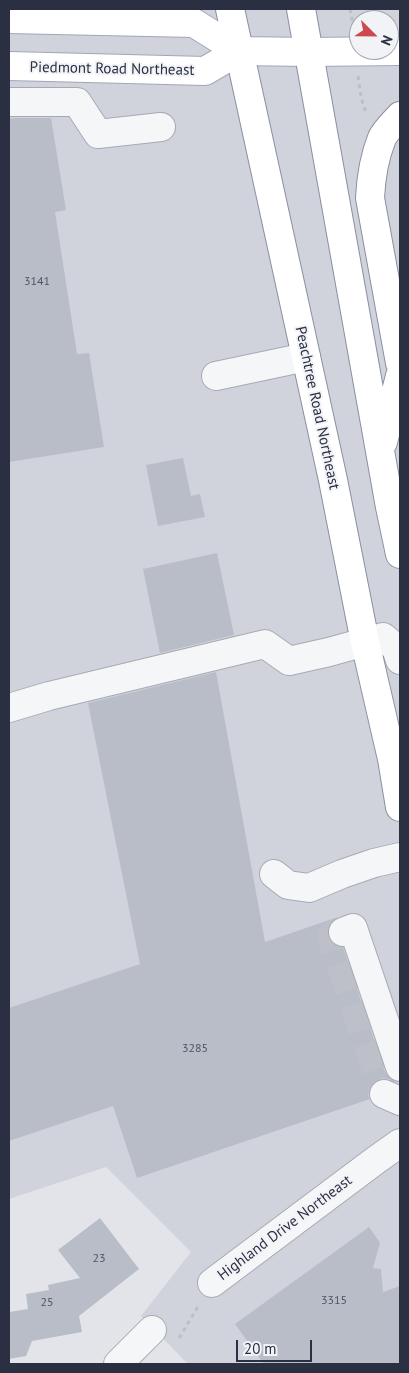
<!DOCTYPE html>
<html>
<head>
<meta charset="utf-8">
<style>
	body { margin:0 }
	#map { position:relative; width:409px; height:1373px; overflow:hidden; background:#e2e4ea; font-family:"PT Sans",sans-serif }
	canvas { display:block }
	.frame { position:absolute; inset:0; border:10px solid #2a3042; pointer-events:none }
	.north { position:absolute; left:349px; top:10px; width:50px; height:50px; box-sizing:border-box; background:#f2f3f7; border:1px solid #a2a5af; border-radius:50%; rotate:113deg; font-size:14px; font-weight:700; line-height:20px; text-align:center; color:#2a3042 }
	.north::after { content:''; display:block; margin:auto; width:18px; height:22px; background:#cd494e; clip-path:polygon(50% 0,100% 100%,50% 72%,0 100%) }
	.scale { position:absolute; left:236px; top:1340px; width:76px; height:22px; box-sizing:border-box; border:2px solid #2a3042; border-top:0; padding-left:6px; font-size:15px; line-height:18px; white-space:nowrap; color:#2a3042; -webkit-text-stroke:4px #f2f3f7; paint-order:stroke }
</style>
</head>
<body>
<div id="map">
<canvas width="409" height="1373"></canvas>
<div class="frame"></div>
<div class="north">N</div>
<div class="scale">20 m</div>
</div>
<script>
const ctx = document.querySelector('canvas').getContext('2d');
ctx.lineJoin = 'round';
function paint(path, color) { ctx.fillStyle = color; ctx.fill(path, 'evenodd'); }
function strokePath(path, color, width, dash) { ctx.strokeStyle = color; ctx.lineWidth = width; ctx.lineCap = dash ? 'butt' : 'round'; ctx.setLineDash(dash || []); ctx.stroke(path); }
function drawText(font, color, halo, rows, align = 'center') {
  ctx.font = font + ' "PT Sans",sans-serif'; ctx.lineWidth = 4; ctx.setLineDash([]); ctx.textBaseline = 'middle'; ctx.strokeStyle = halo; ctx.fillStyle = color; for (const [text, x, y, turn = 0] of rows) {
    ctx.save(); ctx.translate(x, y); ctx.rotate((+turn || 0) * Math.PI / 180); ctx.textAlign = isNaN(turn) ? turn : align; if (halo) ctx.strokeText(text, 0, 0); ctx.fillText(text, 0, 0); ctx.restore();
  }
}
paint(new Path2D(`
	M 9,9 L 400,9 L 400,1364 L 188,1364 L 141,1316 L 191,1252 L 106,1167 L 9,1199 ZM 359,20 L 389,20 L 389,50 L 359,50 Z`), '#d0d3dc');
paint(new Path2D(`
	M 16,118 L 51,118 L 66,210 L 55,212 L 77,354 L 89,353 L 104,447 L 9,462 L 9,119 Z
	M 183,458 L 191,496 L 200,494 L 205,517 L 158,526 L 146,465 Z
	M 217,553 L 234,635 L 160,653 L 143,569 Z
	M 216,672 L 265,942 L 338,917 L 330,923 L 328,929 L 328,937 L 334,945 L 343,947 L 385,1072 L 392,1080 L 383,1078 L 374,1082 L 370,1088 L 368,1095 L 370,1099 L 137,1178 L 113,1106 L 9,1141 L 9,1008 L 140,964 L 88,703 Z
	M 100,1218 L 139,1269 L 79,1316 L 82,1332 L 32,1341 L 26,1356 L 9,1359 L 9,1312 L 28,1309 L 26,1294 L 49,1290 L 48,1285 L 80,1278 L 58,1250 Z
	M 369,1227 L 380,1243 L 373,1268 L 381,1269 L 383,1292 L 400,1286 L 400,1364 L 264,1364 L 235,1324 Z`), '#b9bdc7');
strokePath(new Path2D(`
	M 343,932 L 331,936 L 384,1094`), '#bdc0c8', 28, [28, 14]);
const minor = new Path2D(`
	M 9,102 L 77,102 L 98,134 L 161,127
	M 216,376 L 306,357
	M 9,708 L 49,696 L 265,644 L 289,661 L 329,652 L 383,637 L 396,648 L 400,660
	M 274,874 L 288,885 L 309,888 L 342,874 L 374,863 L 400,857
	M 343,932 L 353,928 L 400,1067
	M 384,1094 L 400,1101
	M 212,1283 L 376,1160 L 400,1143
	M 118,1364 L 152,1330`);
const major = new Path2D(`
	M 9,19 L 194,23 L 239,51 L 309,52 L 400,51
	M 9,66 L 205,71 L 239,51`);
const highway = new Path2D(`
	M 230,9 L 333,480 L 365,642 L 392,759 L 400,807
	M 301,9 L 390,507 L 400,554
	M 400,116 C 394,123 386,130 382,138 C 374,158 371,177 370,198 L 400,363
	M 383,442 L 400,376`);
strokePath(minor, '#a7aab4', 30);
strokePath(major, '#a1a7b6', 30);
strokePath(highway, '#8990a1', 30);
strokePath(new Path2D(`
	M 350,9 L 353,25
	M 358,76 C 360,90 361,102 367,114
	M 179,1338 L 199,1305`), '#bcbfc5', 3, [4, 4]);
strokePath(minor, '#f5f6f8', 28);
strokePath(major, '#fff', 28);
strokePath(highway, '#fff', 28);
drawText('12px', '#4e5363', null, [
	["3141",37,282],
	["3285",195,1049],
	["23",99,1259],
	["3315",334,1301],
	["25",47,1303]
]);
drawText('15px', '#2a3042', '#f2f3f7', [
	["Piedmont Road Northeast",112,69,1],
	["Peachtree Road Northeast",317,408,78],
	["Highland Drive Northeast",285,1228,-37]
]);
</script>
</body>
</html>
